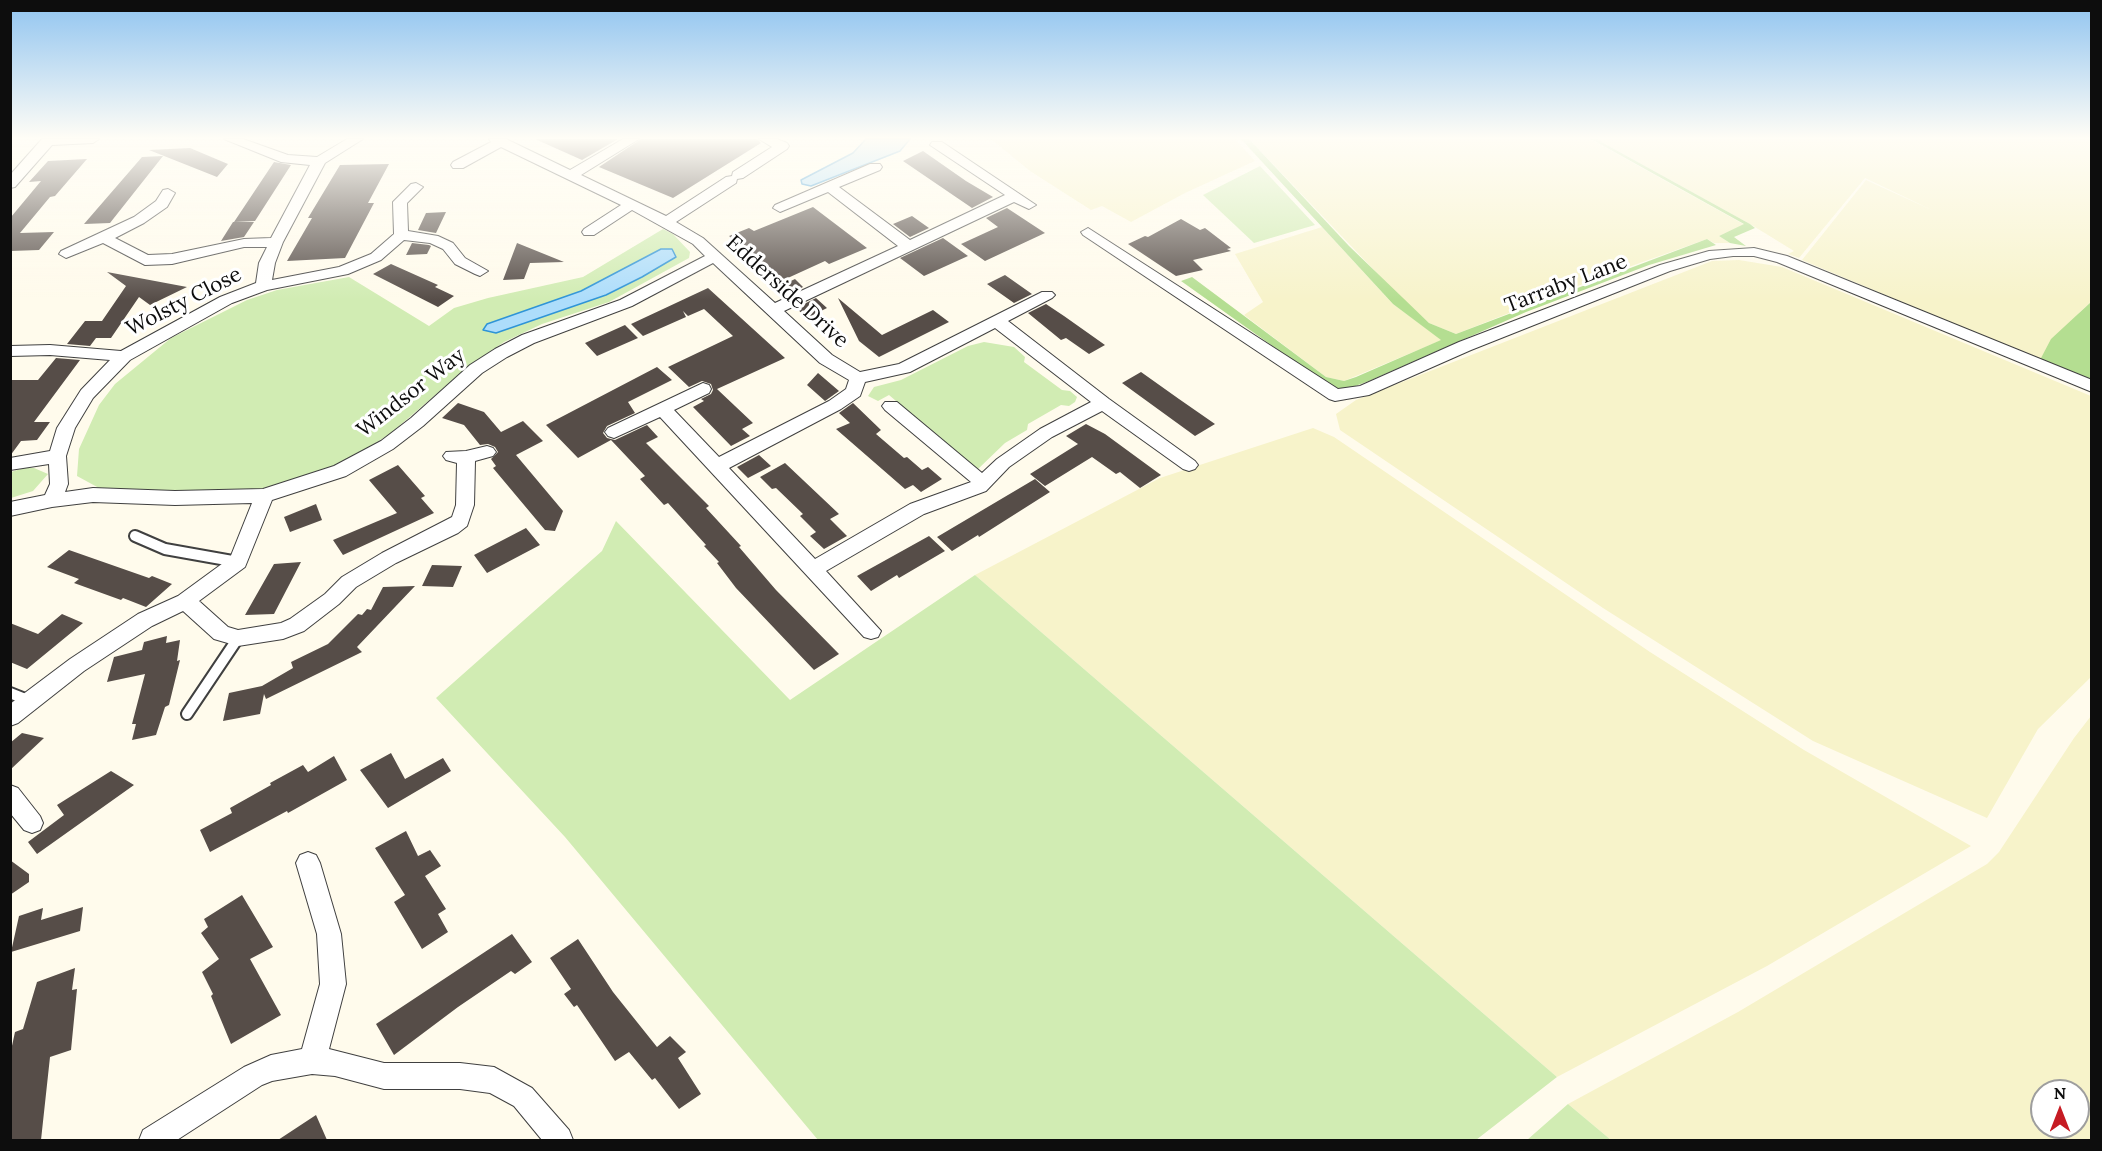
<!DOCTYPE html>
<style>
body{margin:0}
#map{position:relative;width:2102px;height:1151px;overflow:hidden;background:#fffbec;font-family:Lora,serif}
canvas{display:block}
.frame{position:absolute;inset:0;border:12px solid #0d0d0d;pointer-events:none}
.north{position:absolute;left:2030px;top:1079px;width:60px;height:60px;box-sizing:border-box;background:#fff;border:2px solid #9e9e9e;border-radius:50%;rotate:0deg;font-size:16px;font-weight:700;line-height:24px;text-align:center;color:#0d0d0d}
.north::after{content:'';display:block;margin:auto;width:21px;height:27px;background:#c61b23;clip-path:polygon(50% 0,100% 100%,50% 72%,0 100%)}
</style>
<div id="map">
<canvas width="2102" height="1151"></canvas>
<div class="frame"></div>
<div class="north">N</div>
</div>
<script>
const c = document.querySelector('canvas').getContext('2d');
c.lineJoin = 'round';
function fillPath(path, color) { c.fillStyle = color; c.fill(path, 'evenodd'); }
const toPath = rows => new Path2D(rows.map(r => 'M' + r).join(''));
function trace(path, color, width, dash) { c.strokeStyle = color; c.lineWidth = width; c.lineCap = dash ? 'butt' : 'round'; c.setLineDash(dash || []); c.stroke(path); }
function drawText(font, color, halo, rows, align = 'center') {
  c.font = font + ' Lora,serif'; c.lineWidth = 6; c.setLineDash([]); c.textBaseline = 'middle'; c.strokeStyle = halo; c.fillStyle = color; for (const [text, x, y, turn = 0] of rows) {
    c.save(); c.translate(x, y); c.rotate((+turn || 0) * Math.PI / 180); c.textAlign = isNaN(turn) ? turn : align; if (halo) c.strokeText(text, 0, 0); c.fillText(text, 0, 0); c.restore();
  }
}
fillPath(toPath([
 [991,139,1235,139,1255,161,1185,193,1131,222,1102,206,1091,210,1030,171],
 [1249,139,1590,139,1745,225,1719,236,1730,243,1714,243,1707,239,1598,278,1456,334,1429,323,1394,291],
 [1596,139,2091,139,2091,302,2081,311,2040,360,1802,260,1866,180,1934,211,1865,178,1799,258,1788,254,1794,251,1750,224],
 [1322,227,1393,304,1442,340,1344,381,1326,377,1244,315,1263,302,1235,254],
 [1739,260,1782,267,2091,396,2091,677,2038,729,1987,818,1813,741,1603,608,1340,430,1336,414,1356,400,1712,261],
 [1313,428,1334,437,1650,652,1804,750,1971,846,1767,966,1557,1077,975,575,1160,478],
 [2091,716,2091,1140,1611,1140,1568,1104,1738,1012,1987,864,1999,852,2074,738],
 [2042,1091,2078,1091,2078,1127,2042,1127]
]), '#f7f3ca');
fillPath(toPath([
 [1260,166,1315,225,1254,243,1203,195],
 [663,229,673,234,690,252,689,258,609,302,542,324,504,342,470,365,391,433,354,457,310,477,251,491,189,492,99,488,77,476,79,449,99,405,115,384,171,338,247,300,277,290,349,277,429,326,454,308,488,298,583,277],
 [984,342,1014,347,1025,357,1024,362,1062,390,1070,391,1077,397,1075,402,1069,406,1061,405,1028,424,1027,430,1005,443,977,470,889,395,878,401,868,396,874,387,901,380,968,346],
 [24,468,34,468,48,474,33,491,11,498,11,472],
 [616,521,790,700,975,575,1557,1077,1476,1140,818,1140,565,837,436,698,602,551],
 [1568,1104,1611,1140,1527,1140]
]), '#d1ecb3');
fillPath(toPath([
 [1241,139,1249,139,1349,246,1429,323,1456,334,1707,239,1716,245,1649,265,1526,312,1369,381,1347,389,1333,389,1181,281,1192,277,1326,377,1344,381,1356,377,1441,340,1393,304],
 [1591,139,1596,139,1750,224,1755,228,1734,237,1746,246,1730,243,1719,236,1744,224],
 [2091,302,2091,383,2040,360,2051,339]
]), '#b4de91');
const water = toPath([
 [866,139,910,139,900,151,811,186,802,184,801,180,853,153,866,139],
 [661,249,672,249,676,257,642,277,606,295,496,333,483,330,487,324,581,291,661,249]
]);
fillPath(water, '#adddfb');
trace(water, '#2e94d7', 1.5);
fillPath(toPath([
 [535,139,618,139,582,160],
 [641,139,757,139,761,143,673,198,599,167],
 [190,148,228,164,217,177,149,150],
 [923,151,966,181,993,197,972,208,903,161],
 [163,156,110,223,84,224,142,157],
 [87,159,55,196,50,197,20,233,54,232,39,250,10,251,11,217,41,181,29,182,48,161],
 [274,162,291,165,255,221,234,222],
 [389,164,368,203,374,203,345,258,287,261,312,218,308,218,340,165],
 [813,207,867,248,829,264,825,261,779,282,729,236,749,228,754,231],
 [1007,208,1045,233,985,261,961,244,998,227,986,218],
 [446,212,436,233,418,230,426,213],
 [912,216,929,228,910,237,893,224],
 [1181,219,1200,230,1205,228,1231,248,1227,249,1231,251,1193,260,1203,270,1176,276,1128,244,1145,236,1148,237],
 [233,222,254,222,244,237,221,241],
 [943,238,968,256,924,276,900,258],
 [412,243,429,245,431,246,427,254,406,255],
 [517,243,564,262,530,263,524,279,503,280],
 [391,264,438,285,435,287,454,296,438,307,373,274],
 [107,272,187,287,150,305,139,297,111,338,96,338,90,346,67,344,85,321,102,321,126,286],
 [1005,275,1032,294,1014,303,987,284],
 [795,279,803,287,783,297,774,289],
 [708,288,785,358,717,389,753,423,742,429,750,436,731,446,693,407,704,401,701,399,711,394,713,390,711,384,702,381,689,387,668,367,733,336,704,309,688,316,683,311,686,317,643,336,631,324],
 [816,298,827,308,807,318,796,308],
 [838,298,882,335,933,310,949,322,879,357,859,341],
 [1046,304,1064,316,1105,345,1089,354,1066,338,1061,340,1028,313],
 [625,325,638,338,597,356,585,343],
 [56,358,80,360,34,422,50,422,37,440,21,441,10,456,10,380,38,380],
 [657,367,672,380,628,402,635,413,607,426,603,433,607,438,615,440,647,425,658,437,646,443,709,506,706,508,741,546,739,547,776,590,839,654,814,670,736,588,717,563,719,562,704,546,706,545,668,503,664,505,640,479,645,476,611,440,578,458,546,425],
 [1141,372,1179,399,1215,424,1195,436,1122,383],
 [818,373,839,391,825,401,807,385],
 [458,403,484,412,501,432,523,421,543,441,516,455,563,511,555,531,545,530,493,468,496,466,491,459,498,452,495,447,488,444,480,445,464,425,442,418],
 [853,403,881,430,876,434,904,458,907,457,922,470,928,467,942,479,921,492,913,485,905,489,836,429,850,423,839,413],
 [1086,424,1105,434,1161,475,1140,488,1120,472,1116,474,1092,457,1045,486,1030,474,1078,444,1066,436],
 [759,455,771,466,748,478,737,467],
 [785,463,839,514,830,519,847,536,824,549,810,536,816,532,800,516,803,514,776,488,772,489,760,477],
 [398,465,425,496,421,498,434,513,343,555,333,540,397,513,369,480],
 [1035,479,1050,492,979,537,978,535,952,551,937,537],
 [316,504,322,520,290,532,284,517],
 [526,528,540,545,487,573,474,555],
 [929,536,945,551,899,578,897,575,871,591,857,576],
 [69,550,149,578,152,576,172,584,146,607,123,598,121,600,74,583,79,579,47,567],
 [301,562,274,614,245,615,274,564],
 [432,565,462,566,453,587,422,586],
 [415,586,357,647,362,652,266,699,264,694,260,714,223,721,229,693,262,686,293,668,291,662,328,644,358,614,362,615,367,609,371,610,383,587],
 [62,614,83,623,27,669,10,662,10,623,38,634],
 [167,636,166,643,180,640,177,661,180,660,169,705,165,707,156,735,132,740,136,724,132,724,145,674,107,682,114,657,142,650,144,642],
 [22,733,44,738,10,770,10,743],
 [391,753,405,779,443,758,451,771,388,808,360,770],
 [334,756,347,780,288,813,287,811,210,852,200,830,232,813,230,808,271,785,270,783,303,765,308,772],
 [111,771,134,785,37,854,28,842,64,815,57,805],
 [406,831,418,856,430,850,441,866,425,876,446,909,438,914,448,932,422,949,394,902,405,895,375,848],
 [10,860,29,874,29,882,10,895],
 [242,895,273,947,250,959,281,1015,231,1044,211,996,213,994,202,972,219,959,201,933,208,927,204,919],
 [83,907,80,931,11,952,19,916,43,908,41,920],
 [512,934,532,962,515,974,511,971,458,1007,394,1055,376,1024],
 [578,939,613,992,657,1047,670,1036,686,1052,678,1058,701,1094,679,1109,655,1078,652,1080,629,1052,615,1061,577,1005,574,1007,564,994,571,989,550,958],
 [75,968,72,990,77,989,71,1050,50,1057,41,1140,10,1140,10,1055,15,1032,23,1029,37,982],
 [316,1115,327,1140,278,1140]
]), '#564d48');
const service = toPath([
 [135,536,165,549,238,562],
 [10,693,30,701],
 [187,714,238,638]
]);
const minor = toPath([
 [42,139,99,139,93,143,52,145,15,187,10,188,10,175,42,139],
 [224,139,243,139,288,155,317,157,347,139,363,139,325,163,283,242,275,263,272,280,339,267,371,254,394,234,393,202,411,184,416,183,423,187,407,203,408,231,438,236,453,243,465,258,488,271,480,276,475,274,455,264,443,249,430,243,404,240,381,260,348,274,267,290,232,303,130,360,93,398,75,428,66,456,68,484,65,492,93,488,175,491,263,489,334,466,381,441,411,418,470,365,495,349,522,335,620,300,705,256,693,244,632,210,594,235,584,235,582,232,584,229,621,205,501,147,463,168,453,168,451,165,453,162,491,142,489,139,506,139,570,170,623,139,639,139,581,175,666,216,726,177,732,176,733,172,772,147,759,139,777,139,787,143,789,146,787,149,743,178,737,179,736,183,676,222,703,238,775,303,898,246,828,192,780,212,773,208,775,205,870,164,880,164,882,167,880,170,839,187,910,240,1005,195,930,145,932,142,942,142,1036,205,1029,209,1014,202,784,311,832,355,860,372,899,364,1042,292,1052,292,1055,295,1052,298,1008,321,1109,399,1195,461,1198,465,1195,469,1189,471,1183,469,1102,411,1052,437,1009,467,986,491,924,514,826,571,881,631,878,637,871,639,864,637,660,417,614,438,608,436,605,432,608,428,703,383,709,385,711,389,709,393,674,410,719,457,829,401,846,389,849,380,820,363,713,263,632,306,534,343,507,357,482,373,423,426,393,449,346,476,272,500,245,567,199,601,228,627,238,630,281,623,290,619,325,594,342,577,382,553,452,517,456,505,457,463,446,460,443,456,446,452,466,451,487,446,493,448,496,452,493,456,475,461,474,505,467,526,458,533,396,563,356,587,339,604,304,631,283,639,238,646,214,639,183,611,152,626,84,671,18,723,10,726,10,704,70,659,138,614,178,596,230,558,252,503,175,505,93,502,52,507,10,516,10,502,45,495,50,484,49,464,10,470,10,458,50,451,57,428,81,390,110,360,50,355,10,356,10,346,50,345,121,351,220,297,256,283,259,263,267,247,244,247,172,264,145,265,103,243,66,258,59,254,61,251,134,217,156,201,163,190,168,189,175,193,167,207,144,223,115,238,148,255,172,254,244,239,271,238,310,165,281,162,224,139],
 [995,328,1091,402,1040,429,997,459,982,473,897,402,885,402,882,406,885,410,971,482,910,504,815,559,729,468,841,409,860,396,865,382,910,372,995,328],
 [1088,228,1338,389,1360,386,1459,342,1660,265,1709,251,1754,248,1787,256,2092,380,2092,392,1777,262,1754,256,1733,256,1710,259,1670,271,1471,350,1369,395,1335,401,1329,399,1083,235,1081,232,1088,228],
 [10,785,18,788,40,816,43,823,40,830,32,833,24,830,10,813,10,785],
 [308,852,316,855,320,863,341,934,346,984,329,1049,384,1063,460,1063,494,1067,532,1088,569,1130,573,1140,542,1140,514,1106,490,1093,460,1089,384,1089,335,1076,312,1074,272,1081,262,1085,177,1140,139,1140,143,1130,244,1067,271,1055,302,1049,320,984,317,934,296,863,300,855,308,852]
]);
trace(service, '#404040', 14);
trace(minor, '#404040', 2);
trace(service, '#fff', 10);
fillPath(minor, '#fff');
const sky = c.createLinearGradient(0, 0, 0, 300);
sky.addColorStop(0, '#90c4f0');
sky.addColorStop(0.46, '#fffdf6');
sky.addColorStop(1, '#fffdf600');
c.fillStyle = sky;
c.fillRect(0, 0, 2102, 300);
drawText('21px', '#0d0d0d', '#fff', [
 ["Tarraby Lane",1566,284,-21],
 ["Edderside Drive",787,292,42],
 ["Wolsty Close",184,302,-27],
 ["Windsor Way",411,393,-38]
]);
</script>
